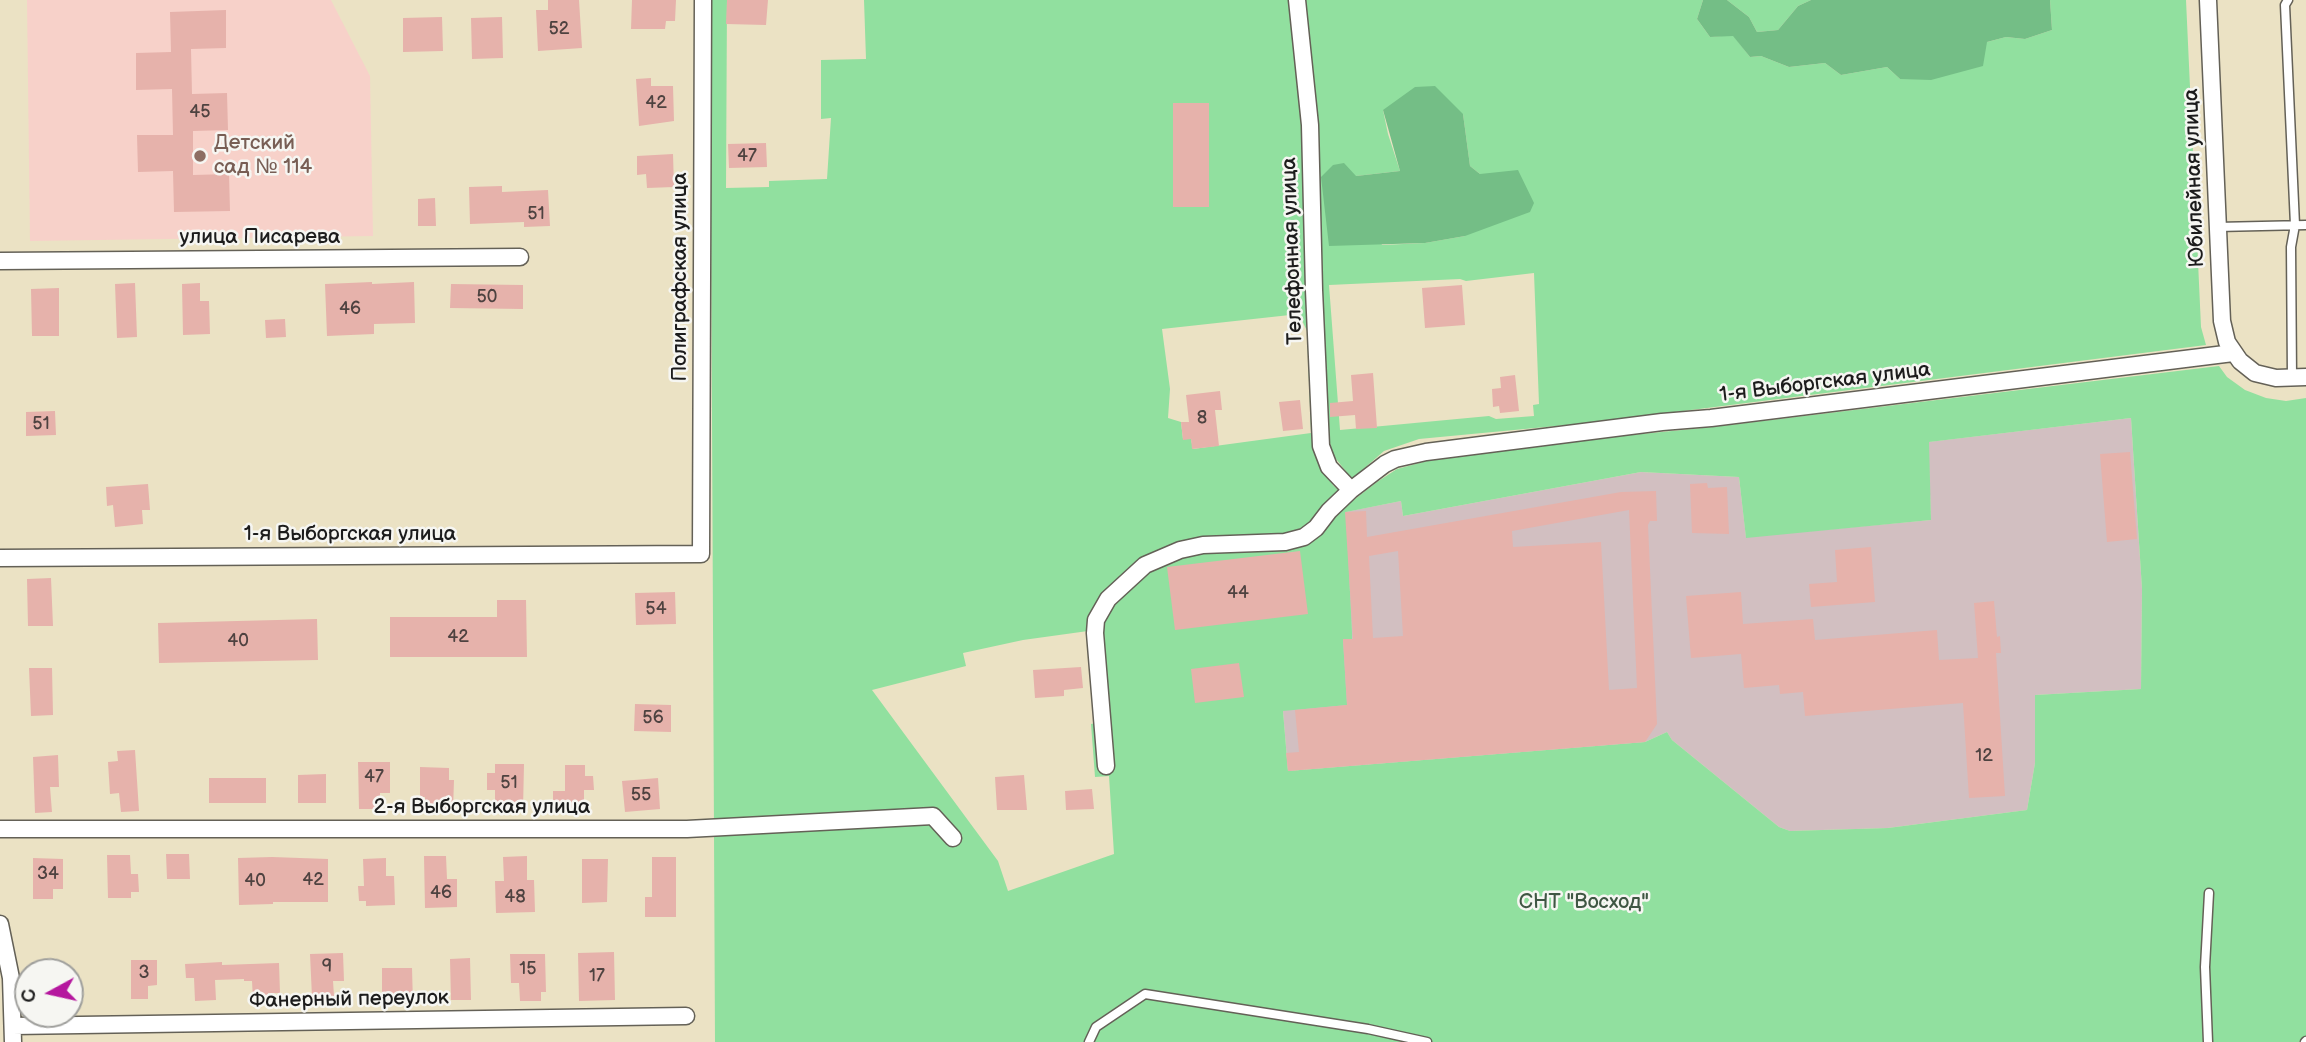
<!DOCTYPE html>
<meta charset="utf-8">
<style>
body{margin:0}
#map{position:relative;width:2306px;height:1042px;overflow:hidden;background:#ebe2c4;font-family:"Balsamiq Sans",sans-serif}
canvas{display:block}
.north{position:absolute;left:14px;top:958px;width:70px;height:70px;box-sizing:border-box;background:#f6f6f2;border:2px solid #9f9f9c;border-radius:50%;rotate:262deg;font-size:19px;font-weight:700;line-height:28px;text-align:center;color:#1c1c1c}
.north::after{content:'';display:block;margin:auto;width:24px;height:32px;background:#b5179e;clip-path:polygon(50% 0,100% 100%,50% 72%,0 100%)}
</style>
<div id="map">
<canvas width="2306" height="1042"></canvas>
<div class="north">С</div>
</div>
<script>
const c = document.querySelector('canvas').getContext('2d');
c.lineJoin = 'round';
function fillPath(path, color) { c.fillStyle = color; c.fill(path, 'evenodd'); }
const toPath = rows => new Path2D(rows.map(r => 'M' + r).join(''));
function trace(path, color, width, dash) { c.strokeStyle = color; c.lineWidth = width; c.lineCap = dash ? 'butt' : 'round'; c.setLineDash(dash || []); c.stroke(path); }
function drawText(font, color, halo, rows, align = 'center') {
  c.font = font + ' "Balsamiq Sans",sans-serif'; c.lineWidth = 5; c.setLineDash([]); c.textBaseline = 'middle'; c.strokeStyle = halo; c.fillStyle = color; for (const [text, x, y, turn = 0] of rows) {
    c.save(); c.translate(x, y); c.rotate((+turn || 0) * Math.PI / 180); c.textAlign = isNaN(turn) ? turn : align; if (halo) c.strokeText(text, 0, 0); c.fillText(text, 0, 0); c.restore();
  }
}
fillPath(toPath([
 [27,0,331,0,370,76,373,236,30,241]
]), '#f7d1c9');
fillPath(toPath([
 [2131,418,2142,589,2141,689,2035,695,2035,763,2027,810,1888,828,1790,831,1779,827,1672,740,1667,732,1645,742,1288,771,1283,711,1343,639,1352,639,1345,512,1401,501,1403,516,1641,472,1739,477,1746,537,1931,520,1928,442]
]), '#d2bfc1');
fillPath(toPath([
 [710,0,727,0,726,188,769,187,769,181,827,179,831,118,821,119,821,60,866,59,864,0,1292,0,1299,46,1323,469,1333,485,1351,502,1377,482,1397,469,1427,461,1631,435,1713,427,2219,366,2227,377,2245,390,2266,398,2286,401,2306,398,2306,1042,715,1042],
 [1299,314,1307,331,1311,433,1193,449,1191,439,1183,439,1181,422,1168,418,1170,389,1162,329],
 [2131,418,2142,589,2141,689,2035,695,2035,763,2027,810,1888,828,1790,831,1779,827,1672,740,1667,732,1645,742,1288,771,1283,711,1347,705,1343,640,1352,639,1352,632,1346,512,1401,501,1403,516,1641,472,1739,477,1746,538,1931,520,1929,442],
 [1088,631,1096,723,1091,724,1095,777,1109,776,1114,854,1008,891,998,861,872,690,966,666,963,653,1023,640],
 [1304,0,1703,0,1697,19,1710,37,1733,35,1750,57,1761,56,1789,67,1825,63,1841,75,1887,67,1900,79,1987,42,2006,37,2025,39,2052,30,2050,0,2186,0,2201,327,2206,345,1588,423,1419,439,1384,451,1352,479,1332,454,1328,432],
 [1383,110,1463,114,1470,166,1480,174,1465,236,1425,243,1382,245,1356,176,1400,171,1388,134],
 [1534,273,1539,404,1533,405,1534,416,1496,419,1489,416,1340,430,1329,285,1460,279,1466,281],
 [1727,0,1811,0,1798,6,1778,30,1757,32,1749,17]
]), '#91e09f');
fillPath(toPath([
 [1703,0,1727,0,1749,17,1757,32,1778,30,1798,6,1811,0,2050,0,2052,30,2025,39,2006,37,1987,42,1983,66,1931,80,1900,79,1887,67,1841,75,1825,63,1789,67,1761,56,1750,57,1733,36,1710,37,1697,19],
 [1435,86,1463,114,1470,166,1480,174,1518,170,1534,203,1530,212,1465,236,1425,243,1329,246,1321,177,1333,165,1344,163,1356,176,1400,171,1383,110,1415,87]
]), '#74be86');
fillPath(toPath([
 [548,0,579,0,582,48,538,51,536,10,548,10],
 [632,0,676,0,675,21,666,21,665,29,631,29],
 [727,0,768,0,766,25,726,24],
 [226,10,226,48,191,49,192,94,227,93,228,130,193,131,193,175,229,174,230,211,174,212,173,171,138,172,137,135,173,135,172,89,136,90,136,53,171,52,170,12],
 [442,17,443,51,403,52,403,18],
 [502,17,503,58,472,59,471,18],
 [651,78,651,86,673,86,674,121,639,126,636,79],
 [1173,103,1209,103,1209,207,1173,207],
 [766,143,767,167,729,168,728,144],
 [673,154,674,187,647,188,646,174,637,175,637,156],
 [502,186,502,192,548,190,550,226,524,227,524,222,470,224,469,187],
 [435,198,436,226,418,226,418,199],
 [372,282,372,284,414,282,415,323,374,324,374,334,327,336,325,284],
 [135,283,137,337,117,338,115,284],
 [200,283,200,301,209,301,210,334,183,335,182,284],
 [451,284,523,285,523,309,450,308],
 [1462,285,1465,325,1425,328,1422,288],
 [59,288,59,336,32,336,31,289],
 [285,319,286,337,266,338,265,320],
 [1373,373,1377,428,1356,429,1355,415,1330,417,1330,403,1353,401,1351,375],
 [1515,375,1519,411,1500,413,1499,406,1493,407,1492,389,1501,388,1500,377],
 [1220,391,1222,410,1215,410,1219,446,1192,449,1191,439,1183,440,1181,422,1189,422,1186,395],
 [1300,400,1303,429,1283,431,1279,402],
 [55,411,56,435,26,436,26,412],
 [2130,452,2137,539,2107,542,2100,454],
 [1707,483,1708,488,1727,487,1729,534,1692,533,1690,484],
 [148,484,150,510,142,510,143,524,115,527,113,505,107,506,106,487],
 [1656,491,1657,521,1650,521,1648,525,1657,724,1645,742,1288,771,1286,753,1299,752,1295,710,1347,705,1343,639,1353,639,1345,512,1366,511,1367,537,1621,492],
 [1629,510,1637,688,1609,690,1601,542,1513,547,1512,531],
 [1398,551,1403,636,1373,638,1369,556],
 [1871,547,1875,602,1811,607,1809,584,1837,582,1835,550],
 [1300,551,1308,614,1175,630,1167,567],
 [51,578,53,626,28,626,27,579],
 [675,592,676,624,636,625,635,593],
 [1741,592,1743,624,1813,619,1815,640,1937,630,1939,660,1978,658,1974,603,1994,601,1997,637,2000,636,2001,653,1996,653,2005,796,1969,798,1963,703,1805,716,1803,692,1780,694,1779,685,1744,688,1741,654,1691,658,1686,596],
 [497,600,526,600,527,657,390,657,390,617,497,617],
 [317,619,318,660,159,663,158,623],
 [1239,663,1244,697,1195,703,1191,669],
 [1081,667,1083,688,1064,690,1064,696,1035,698,1033,670],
 [29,668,52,668,53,715,31,716],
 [635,704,671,705,671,732,634,731],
 [135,750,139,811,121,812,119,793,110,794,108,762,118,761,117,751],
 [58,755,59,787,50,787,52,812,35,813,33,757],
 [358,762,390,762,390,793,380,793,380,809,359,809],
 [495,764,524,764,523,809,495,809,495,790,487,790,487,773,495,773],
 [565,765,585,765,585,776,593,776,594,790,584,790,584,811,553,811,553,791,565,791],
 [420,767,449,768,449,780,454,780,453,810,425,810,425,797,420,797],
 [326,774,326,803,298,803,298,775],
 [1024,775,1027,810,997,810,995,777],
 [209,778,266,778,266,803,209,803],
 [658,778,660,809,625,812,622,781],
 [1092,789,1094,809,1066,810,1065,791],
 [166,854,189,854,190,879,167,879],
 [107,855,130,855,131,874,138,874,139,892,131,892,131,898,108,898],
 [424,856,446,856,447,879,457,879,457,907,425,908],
 [527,856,527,880,534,880,535,912,496,913,495,881,504,881,503,857],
 [272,857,328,859,328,902,273,902,273,904,239,905,238,858],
 [652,857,676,857,676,917,645,917,645,897,652,897],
 [33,858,63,859,63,889,53,889,53,899,33,899],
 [386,858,386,876,394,876,395,905,366,906,366,901,359,901,358,886,364,886,363,859],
 [582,859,608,859,607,902,582,903],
 [614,952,615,1000,579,1001,578,953],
 [343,953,344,981,333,981,334,996,312,997,310,954],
 [510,954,545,954,546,992,541,992,541,1001,520,1001,519,983,511,983],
 [470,958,471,1000,451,1000,450,959],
 [131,960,157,960,157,985,148,986,148,999,131,999],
 [222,962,222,965,279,963,280,993,268,993,268,1000,253,1000,252,981,244,981,244,979,215,980,216,1000,195,1001,194,978,186,978,185,964],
 [382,968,412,968,413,1004,382,1004]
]), '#e6b2ab');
const service = toPath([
 [2288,0,2285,5,2295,225,2291,247,2292,378],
 [2217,227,2306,225],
 [1089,1042,1096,1027,1145,994,1368,1029,1427,1042],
 [2208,1042,2205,967,2209,893],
 [2305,1042,2306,1041]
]);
const minor = toPath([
 [1297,0,1310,125,1314,290,1321,446,1329,467,1351,490],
 [2208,0,2222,321,2227,342,2240,361,2255,373,2276,378,2306,377],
 [0,261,520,257],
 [0,558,701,554,703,0],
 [1106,766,1095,633,1096,620,1108,599,1145,565,1180,550,1203,545,1285,542,1304,537,1316,528,1329,511,1351,490,1385,464,1395,459,1426,452,1662,422,1711,418,2233,353],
 [0,829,687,829,933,816,953,838],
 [0,924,11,978,13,1042],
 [13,1026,686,1016]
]);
trace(service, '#646157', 11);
trace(minor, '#646157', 19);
trace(service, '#fff', 8);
trace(minor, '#fff', 16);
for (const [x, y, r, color] of [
 [200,156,7,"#8d6e63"]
]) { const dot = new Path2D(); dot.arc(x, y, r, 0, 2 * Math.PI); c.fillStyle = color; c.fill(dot); trace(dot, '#f6f6f2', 2.5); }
drawText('18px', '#4e4240', null, [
 ["52",559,29],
 ["42",656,103],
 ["45",200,112],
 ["47",747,156],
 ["51",536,214],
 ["50",487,297],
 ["46",350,309],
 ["8",1202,418],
 ["51",41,424],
 ["44",1238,593],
 ["54",656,609],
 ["42",458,637],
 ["40",238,641],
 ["56",653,718],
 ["12",1984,756],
 ["47",374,777],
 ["51",509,783],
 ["55",641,795],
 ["34",48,874],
 ["42",313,880],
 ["40",255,881],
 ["46",441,893],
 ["48",515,897],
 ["9",327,967],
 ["15",528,969],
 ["3",144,973],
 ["17",597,976]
]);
drawText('21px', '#785e54', '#f6f6f2', [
 ["Детский",214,144],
 ["сад № 114",214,168]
], 'left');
drawText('21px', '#1c1c1c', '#f6f6f2', [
 ["Юбилейная улица",2195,178,-92],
 ["улица Писарева",260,238],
 ["Телефонная улица",1293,251,-92],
 ["Полиграфская улица",681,277,-90],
 ["1-я Выборгская улица",1825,383,-7],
 ["1-я Выборгская улица",350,535],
 ["2-я Выборгская улица",482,808],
 ["Фанерный переулок",349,1000,-1]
]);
drawText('21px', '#3f5743', '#f6f6f2', [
 ["СНТ \"Восход\"",1584,903]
]);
</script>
